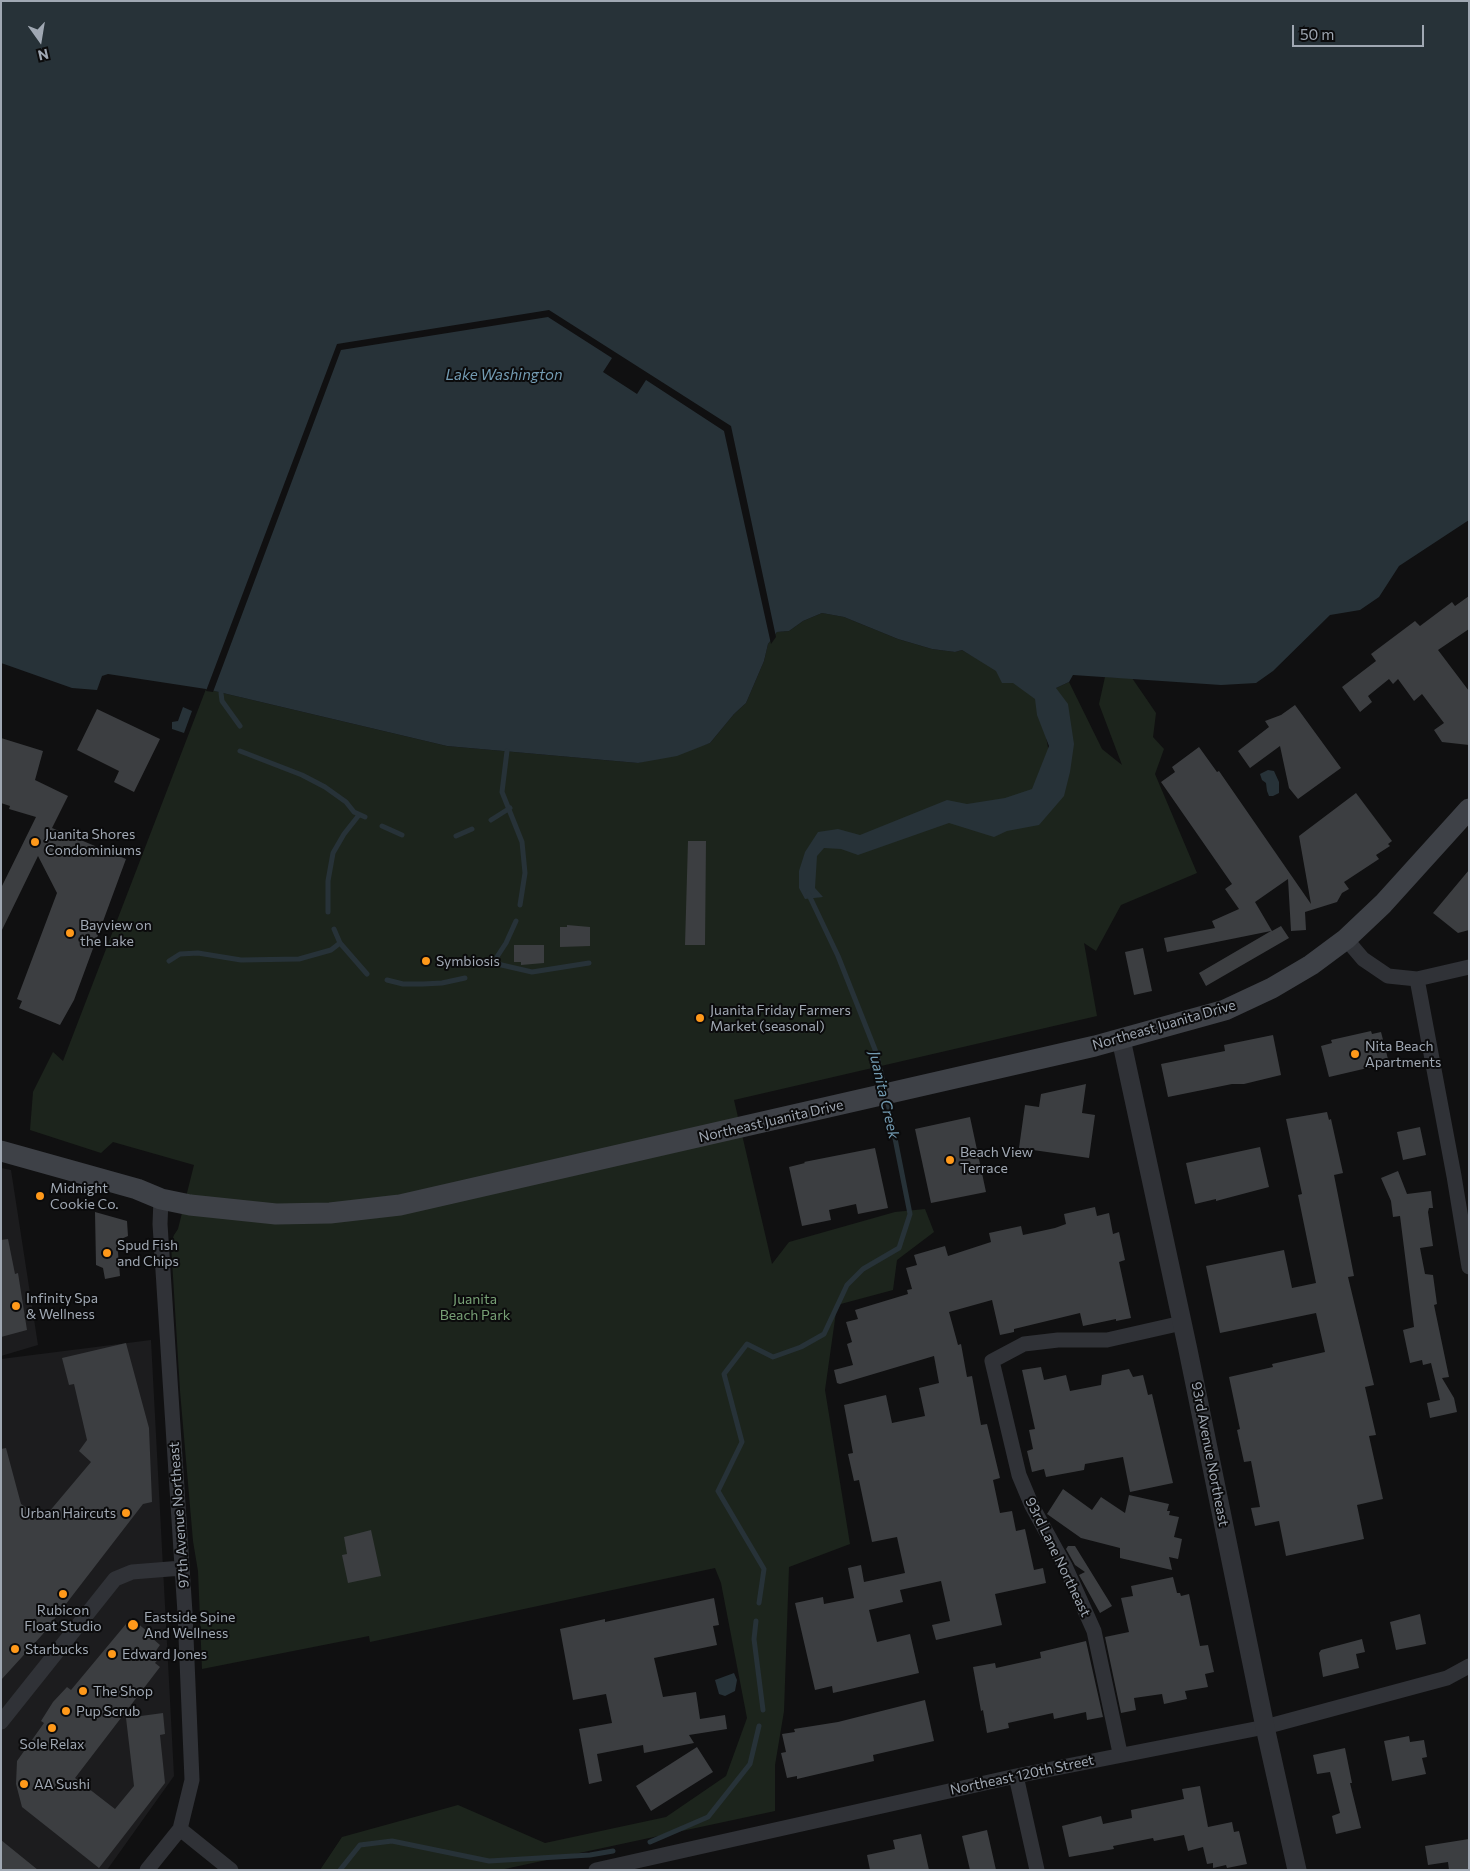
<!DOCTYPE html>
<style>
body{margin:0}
#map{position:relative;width:1470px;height:1871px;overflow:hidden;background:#101011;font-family:Commissioner,sans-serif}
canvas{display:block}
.frame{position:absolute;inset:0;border:2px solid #a0a8b3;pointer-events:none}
.north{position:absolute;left:15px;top:15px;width:50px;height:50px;-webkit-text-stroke:4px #0b0b0c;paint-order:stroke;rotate:167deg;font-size:14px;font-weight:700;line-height:20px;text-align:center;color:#a0a8b3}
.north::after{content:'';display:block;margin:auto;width:18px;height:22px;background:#a0a8b3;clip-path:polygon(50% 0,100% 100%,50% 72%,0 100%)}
.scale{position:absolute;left:1292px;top:25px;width:132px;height:22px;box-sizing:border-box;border:2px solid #a0a8b3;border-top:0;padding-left:6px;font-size:15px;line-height:18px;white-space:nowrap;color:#a0a8b3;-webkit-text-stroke:4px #0b0b0c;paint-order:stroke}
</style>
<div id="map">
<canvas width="1470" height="1871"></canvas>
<div class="frame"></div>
<div class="north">N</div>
<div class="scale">50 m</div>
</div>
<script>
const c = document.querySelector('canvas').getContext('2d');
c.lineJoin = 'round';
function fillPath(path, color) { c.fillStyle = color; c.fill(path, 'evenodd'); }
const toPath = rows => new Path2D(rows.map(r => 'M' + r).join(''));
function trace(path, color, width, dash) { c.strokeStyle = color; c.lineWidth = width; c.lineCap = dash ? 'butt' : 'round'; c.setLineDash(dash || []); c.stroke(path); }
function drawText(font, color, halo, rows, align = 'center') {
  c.font = font + ' Commissioner,sans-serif'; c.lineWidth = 4; c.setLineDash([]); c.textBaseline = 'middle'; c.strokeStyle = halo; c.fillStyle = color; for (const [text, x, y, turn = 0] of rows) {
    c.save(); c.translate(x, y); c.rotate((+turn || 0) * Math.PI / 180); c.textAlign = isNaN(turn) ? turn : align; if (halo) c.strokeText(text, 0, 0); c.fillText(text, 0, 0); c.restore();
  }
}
fillPath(toPath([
 [1,1168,11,1170,38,1345,1,1356],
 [151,1340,174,1776,107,1870,1,1870,1,1359]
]), '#1c1c1e');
fillPath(toPath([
 [822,613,844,617,898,639,932,649,955,652,962,650,1038,694,1058,801,1056,688,1069,682,1102,749,1122,765,1099,704,1105,677,1132,678,1156,713,1153,737,1164,749,1155,774,1197,873,1121,905,1096,951,1084,943,1097,1016,734,1100,772,1264,789,1242,895,1212,925,1209,934,1232,897,1260,893,1290,837,1305,825,1390,850,1544,789,1567,784,1711,775,1765,775,1811,500,1870,320,1870,342,1837,458,1805,545,1843,666,1817,726,1776,747,1718,721,1583,715,1568,370,1642,369,1636,202,1669,198,1571,193,1541,180,1391,171,1244,174,1235,178,1229,194,1165,113,1142,101,1153,30,1130,33,1092,53,1052,63,1061,206,689,447,746,638,763,710,743,734,714,746,703,764,661,768,644,777,632,789,631,803,621]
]), '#1c241c');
fillPath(toPath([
 [1,1,1469,1,1469,520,1399,566,1379,597,1360,610,1330,615,1273,671,1256,683,1221,685,1073,675,1069,682,1056,688,1068,704,1074,744,1070,772,1064,796,1039,825,1007,831,994,837,949,823,858,855,841,849,824,848,817,856,815,888,823,897,805,899,799,888,799,871,805,852,818,832,838,829,860,835,947,800,967,804,1005,798,1032,789,1049,746,1037,715,1035,699,1013,683,1002,683,996,671,962,650,955,652,932,649,898,639,844,617,822,613,803,621,789,631,777,632,768,644,764,661,746,703,734,714,710,743,677,756,638,763,447,746,206,689,108,674,102,676,97,690,72,688,4,664,1,663],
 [183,707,192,711,184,733,172,729,172,722,178,721],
 [1268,770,1274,771,1279,782,1279,793,1273,796,1269,796,1267,791,1266,783,1262,780,1260,774],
 [734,1673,737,1680,735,1691,725,1696,719,1694,715,1680]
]), '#273238');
fillPath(toPath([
 [549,310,731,426,776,637,771,644,724,431,646,380,637,394,603,372,612,358,548,317,341,350,213,692,206,691,337,344]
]), '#101011');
trace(toPath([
 [221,693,222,701,240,726],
 [240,751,302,775,325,787,346,802,354,812,365,817],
 [507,751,502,792,522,842,525,873,520,905],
 [491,820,510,808],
 [382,826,402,835],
 [456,836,472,829],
 [808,893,838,956,876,1052,885,1089],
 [328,912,328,881,333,853,344,834,359,815],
 [516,921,506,943,493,963,532,972,589,963],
 [334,929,340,943,367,974],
 [169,961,180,954,198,953,241,960,299,959,331,950,340,943],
 [387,980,403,984,423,984,442,983,465,978],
 [759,1603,764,1569,718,1491,742,1442,724,1374,747,1344,773,1357,801,1347,824,1334,847,1285,863,1269,899,1248,910,1214,887,1098],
 [756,1621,754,1639,763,1710],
 [650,1842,708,1817,750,1764,759,1726],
 [340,1870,360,1845,392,1841,489,1861,590,1855,613,1851]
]), '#273238', 5);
fillPath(toPath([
 [1469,596,1469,629,1438,650,1469,691,1469,745,1442,742,1434,730,1444,723,1422,694,1414,701,1398,679,1393,684,1389,679,1368,696,1372,702,1360,712,1342,687,1376,661,1371,654,1415,621,1420,626,1452,602,1455,606],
 [1295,705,1341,768,1298,799,1289,788,1280,746,1250,768,1238,751,1269,727,1265,721,1281,715],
 [97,709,160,739,134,792,114,782,119,771,77,750],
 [1,738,43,751,35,780,68,796,52,828,126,859,74,1000,60,1025,19,1008,22,1001,17,999,57,893,38,856,1,932,1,888,36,817,9,809,10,806,1,803],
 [1199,747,1217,772,1219,771,1311,904,1299,836,1356,793,1392,841,1388,844,1390,846,1376,855,1379,859,1344,882,1349,889,1342,893,1337,902,1305,912,1306,930,1291,931,1288,879,1255,902,1272,931,1281,926,1289,938,1206,986,1199,973,1271,931,1167,952,1164,938,1215,928,1212,921,1239,909,1225,889,1232,884,1161,782,1175,772,1172,767],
 [688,841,706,841,705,945,685,945],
 [1469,870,1469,930,1458,933,1433,913],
 [567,925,590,927,590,946,560,947,560,927,567,927],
 [514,945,544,945,544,963,521,965,521,962,514,962],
 [1143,948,1152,991,1134,995,1125,952],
 [1371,1031,1372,1034,1381,1032,1389,1063,1329,1077,1321,1046,1332,1043,1331,1040],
 [1273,1035,1281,1075,1244,1084,1232,1084,1168,1097,1161,1064,1225,1051,1224,1045],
 [1086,1084,1082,1113,1095,1115,1089,1158,1019,1148,1025,1105,1039,1107,1041,1094],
 [1327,1112,1329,1120,1331,1119,1343,1173,1334,1175,1354,1276,1348,1277,1374,1385,1365,1387,1376,1435,1369,1436,1383,1499,1357,1505,1364,1539,1286,1556,1279,1521,1255,1526,1251,1508,1260,1507,1251,1461,1244,1462,1237,1430,1240,1429,1229,1377,1273,1367,1272,1364,1325,1352,1316,1313,1220,1333,1206,1266,1284,1250,1292,1288,1316,1283,1298,1195,1302,1194,1286,1119],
 [970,1117,986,1192,931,1203,915,1129],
 [1420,1127,1426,1155,1403,1160,1397,1132],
 [1260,1147,1269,1187,1216,1201,1216,1199,1195,1204,1186,1163],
 [875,1148,888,1208,858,1214,856,1204,829,1210,831,1220,802,1226,789,1167,805,1163,804,1162],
 [1398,1171,1407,1194,1431,1191,1433,1208,1429,1208,1428,1212,1433,1246,1420,1248,1425,1274,1433,1275,1437,1304,1434,1305,1449,1377,1442,1378,1454,1398,1457,1412,1430,1418,1427,1403,1440,1400,1431,1363,1423,1365,1422,1360,1410,1363,1403,1330,1414,1327,1400,1216,1393,1217,1391,1201,1381,1178],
 [1095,1207,1097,1216,1109,1213,1113,1234,1119,1232,1125,1260,1119,1262,1131,1318,1116,1321,1116,1319,1083,1326,1080,1313,1014,1329,1014,1332,1000,1335,992,1300,949,1312,958,1345,961,1344,967,1377,972,1376,981,1425,987,1424,1000,1478,993,1480,1000,1513,1012,1511,1016,1531,1025,1529,1034,1570,1043,1568,1046,1583,995,1594,1002,1625,936,1640,932,1625,950,1621,941,1581,900,1590,903,1602,869,1610,877,1642,910,1634,919,1673,833,1693,832,1686,815,1690,795,1603,823,1597,824,1604,854,1598,848,1568,861,1565,864,1582,905,1573,897,1537,872,1542,859,1480,854,1481,848,1454,853,1453,844,1405,886,1395,892,1423,925,1416,919,1388,939,1383,934,1356,840,1384,837,1383,834,1370,853,1365,847,1344,852,1342,846,1322,858,1319,855,1310,908,1294,907,1290,912,1289,906,1268,917,1265,914,1255,945,1246,948,1256,991,1242,989,1233,1021,1226,1023,1235,1055,1228,1066,1224,1064,1214],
 [95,1212,127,1221,128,1236,117,1241,120,1276,105,1279,103,1268,96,1265],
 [8,1239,15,1274,18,1273,27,1330,1,1337,1,1240],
 [126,1343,149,1428,152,1502,143,1504,42,1635,1,1680,1,1449,6,1448,21,1504,43,1519,91,1462,79,1451,87,1440,74,1384,69,1385,62,1358],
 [1041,1367,1044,1380,1066,1375,1070,1391,1101,1385,1102,1375,1129,1369,1133,1377,1143,1375,1148,1395,1152,1394,1173,1483,1130,1492,1123,1457,1085,1464,1084,1470,1046,1477,1044,1469,1032,1472,1027,1451,1033,1449,1029,1430,1035,1429,1022,1370],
 [1063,1489,1092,1510,1101,1497,1125,1513,1129,1495,1169,1504,1167,1511,1170,1511,1169,1515,1179,1517,1174,1537,1182,1539,1178,1559,1169,1557,1172,1570,1120,1558,1120,1548,1081,1538,1047,1514],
 [371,1530,381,1576,348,1583,342,1555,347,1554,344,1537],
 [1068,1546,1075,1546,1112,1606,1100,1613,1079,1575,1085,1572,1075,1565,1066,1549],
 [1173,1577,1177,1593,1180,1593,1181,1596,1189,1594,1200,1646,1208,1645,1214,1672,1205,1674,1208,1687,1185,1691,1187,1699,1164,1704,1162,1694,1134,1698,1136,1710,1121,1713,1105,1637,1129,1632,1121,1598,1133,1596,1131,1586],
 [714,1598,719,1625,713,1626,717,1645,654,1658,663,1697,696,1692,700,1719,725,1715,727,1729,689,1735,694,1743,644,1753,643,1745,597,1754,602,1781,589,1784,579,1729,612,1723,606,1694,573,1700,560,1629,605,1619,605,1622],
 [1420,1614,1426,1644,1396,1650,1390,1622],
 [131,1618,153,1636,152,1638,160,1645,155,1652,161,1656,155,1663,160,1667,75,1778,115,1809,134,1786,126,1718,163,1713,165,1734,160,1735,165,1783,99,1868,22,1807,16,1784,17,1761,44,1723,41,1721,53,1702,67,1687,71,1690],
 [1362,1639,1365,1652,1356,1654,1359,1668,1323,1677,1319,1653,1321,1650],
 [1086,1641,1103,1717,1087,1720,1086,1712,1054,1719,1053,1713,1008,1723,1009,1728,987,1733,983,1710,981,1711,973,1667,995,1663,996,1668,1041,1658,1040,1652],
 [925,1700,934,1741,873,1755,874,1761,797,1779,797,1776,787,1778,781,1753,786,1752,782,1734,795,1732,794,1729,838,1722],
 [1409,1736,1410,1742,1424,1740,1427,1757,1422,1758,1426,1774,1392,1781,1384,1741],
 [697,1747,713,1772,651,1811,636,1786],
 [1345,1748,1352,1783,1350,1783,1361,1828,1336,1834,1332,1816,1340,1813,1330,1772,1317,1774,1313,1755],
 [1200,1786,1208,1827,1232,1822,1234,1832,1239,1831,1247,1864,1227,1868,1226,1865,1213,1868,1213,1863,1207,1864,1203,1847,1188,1851,1184,1835,1154,1841,1153,1838,1113,1846,1114,1849,1069,1857,1062,1826,1101,1816,1103,1824,1132,1818,1131,1810,1184,1799,1182,1789],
 [987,1830,996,1870,970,1870,962,1836],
 [921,1834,929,1870,870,1870,867,1855,895,1849,893,1840],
 [1469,1839,1469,1870,1449,1870,1448,1862,1428,1865,1425,1846],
 [1,1840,38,1870,1,1870]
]), '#3c3e41');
trace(toPath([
 [1346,939,1363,959,1388,976,1417,979,1469,967],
 [1417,979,1454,1176,1469,1267],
 [1,1722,115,1579,132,1572,182,1568],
 [1120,1753,1094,1631,1065,1566,1032,1506,1019,1475,992,1361,1024,1344,1058,1340,1107,1340,1182,1323],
 [1016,1776,1037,1870],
 [180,1829,231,1870],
 [147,1870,180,1829,192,1780,185,1613,160,1224,161,1199],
 [596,1870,1016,1776,1265,1727,1447,1678,1469,1666]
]), '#303237', 15);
trace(toPath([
 [1121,1039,1188,1350,1265,1727,1297,1870]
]), '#303237', 19);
trace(toPath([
 [1,1151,137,1189,161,1199,190,1205,276,1214,330,1213,400,1205,1095,1046,1225,1010,1272,988,1311,965,1346,939,1383,904,1469,809]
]), '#3e4147', 21);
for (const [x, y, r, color] of [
 [35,842,5,"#ff991a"],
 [70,933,5,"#ff991a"],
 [426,961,5,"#ff991a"],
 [700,1018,5,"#ff991a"],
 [1355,1054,5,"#ff991a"],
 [950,1160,5,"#ff991a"],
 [40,1196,5,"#ff991a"],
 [107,1253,5,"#ff991a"],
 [16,1306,5,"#ff991a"],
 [126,1513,5,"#ff991a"],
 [63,1594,5,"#ff991a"],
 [133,1625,6,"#ff991a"],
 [15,1649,5,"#ff991a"],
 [112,1654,5,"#ff991a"],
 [83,1691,5,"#ff991a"],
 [66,1711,5,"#ff991a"],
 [52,1728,5,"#ff991a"],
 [24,1784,5,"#ff991a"]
]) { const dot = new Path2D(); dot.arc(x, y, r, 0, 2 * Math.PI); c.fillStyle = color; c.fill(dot); trace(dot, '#0b0b0c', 2); }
drawText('14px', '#a0a8b3', '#0b0b0c', [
 ["Juanita Shores",45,834],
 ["Condominiums",45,850],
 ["Bayview on",80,925],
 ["the Lake",80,941],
 ["Symbiosis",436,961],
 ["Juanita Friday Farmers",710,1010],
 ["Market (seasonal)",710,1026],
 ["Nita Beach",1365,1046],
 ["Apartments",1365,1062],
 ["Beach View",960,1152],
 ["Terrace",960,1168],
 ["Midnight",50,1188],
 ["Cookie Co.",50,1204],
 ["Spud Fish",117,1245],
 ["and Chips",117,1261],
 ["Infinity Spa",26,1298],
 ["& Wellness",26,1314],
 ["Urban Haircuts",116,1513,"right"],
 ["Rubicon",63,1610,"center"],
 ["Float Studio",63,1626,"center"],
 ["Eastside Spine",144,1617],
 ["And Wellness",144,1633],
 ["Starbucks",25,1649],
 ["Edward Jones",122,1654],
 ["The Shop",93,1691],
 ["Pup Scrub",76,1711],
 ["Sole Relax",52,1744,"center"],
 ["AA Sushi",34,1784]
], 'left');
drawText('14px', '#a0a8b3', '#0b0b0c', [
 ["Northeast Juanita Drive",1164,1025,-16],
 ["Northeast Juanita Drive",771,1121,-13],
 ["93rd Avenue Northeast",1210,1454,79],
 ["97th Avenue Northeast",179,1515,-94],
 ["93rd Lane Northeast",1058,1557,64],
 ["Northeast 120th Street",1022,1775,-12]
]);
drawText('14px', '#77a075', '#0b0b0c', [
 ["Juanita",475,1299],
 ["Beach Park",475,1315]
]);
drawText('italic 15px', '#739bb2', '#0b0b0c', [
 ["Lake Washington",504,375],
 ["Juanita Creek",884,1095,77]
]);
</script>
